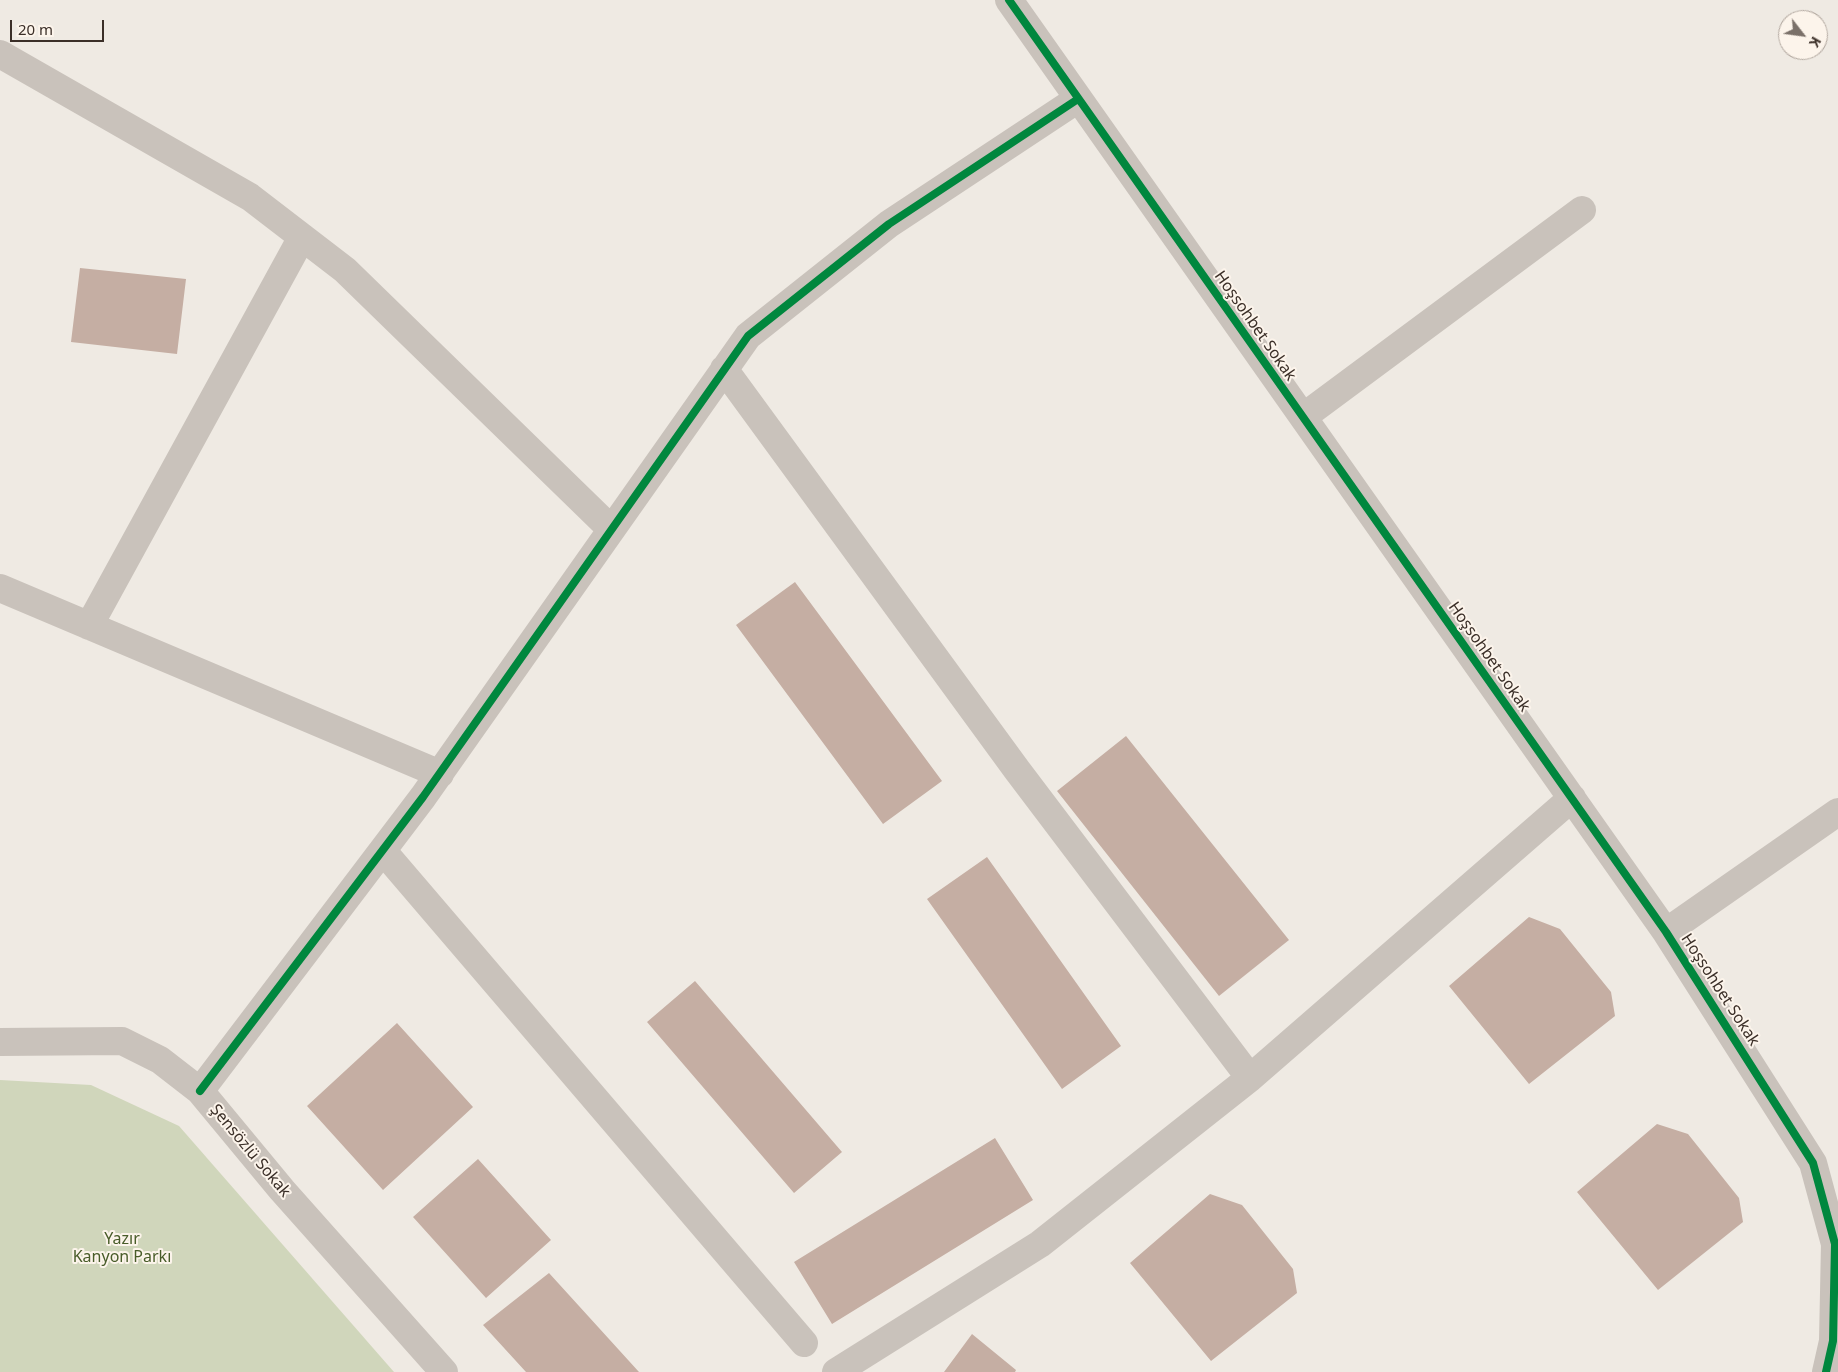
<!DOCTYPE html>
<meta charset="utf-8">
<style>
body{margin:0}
#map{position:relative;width:1838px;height:1372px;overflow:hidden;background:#efeae3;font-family:"Noto Sans",sans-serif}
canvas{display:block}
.north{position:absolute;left:1778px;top:10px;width:50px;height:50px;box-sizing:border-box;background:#fcf4eb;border:1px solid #afa59d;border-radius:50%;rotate:120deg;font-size:14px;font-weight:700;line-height:20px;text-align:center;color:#3b2f28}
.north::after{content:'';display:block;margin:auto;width:18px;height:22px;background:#7a7069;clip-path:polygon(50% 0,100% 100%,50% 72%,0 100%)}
.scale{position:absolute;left:10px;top:20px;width:94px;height:22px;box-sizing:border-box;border:2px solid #3b2f28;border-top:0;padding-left:6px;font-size:15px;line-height:18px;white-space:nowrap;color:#3b2f28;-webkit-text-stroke:4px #fcf4eb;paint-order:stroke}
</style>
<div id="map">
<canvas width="1838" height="1372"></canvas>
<div class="north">K</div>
<div class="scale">20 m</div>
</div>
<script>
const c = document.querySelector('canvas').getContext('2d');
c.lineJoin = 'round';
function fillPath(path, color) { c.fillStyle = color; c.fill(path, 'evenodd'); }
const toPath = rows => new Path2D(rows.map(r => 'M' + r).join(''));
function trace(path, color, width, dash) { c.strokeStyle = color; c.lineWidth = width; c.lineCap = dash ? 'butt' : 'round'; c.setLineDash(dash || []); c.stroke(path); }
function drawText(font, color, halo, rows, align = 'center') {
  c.font = font + ' "Noto Sans",sans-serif'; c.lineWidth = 4; c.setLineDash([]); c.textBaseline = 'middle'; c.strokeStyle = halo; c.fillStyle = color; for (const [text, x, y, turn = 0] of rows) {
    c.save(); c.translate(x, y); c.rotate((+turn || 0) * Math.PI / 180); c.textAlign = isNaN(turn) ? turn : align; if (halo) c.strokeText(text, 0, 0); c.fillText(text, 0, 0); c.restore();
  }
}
fillPath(toPath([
 [0,1080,91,1085,179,1126,394,1372,0,1372]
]), '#d0d6bb');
fillPath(toPath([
 [80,268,186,279,177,354,71,342],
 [795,582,942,781,883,824,736,625],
 [1126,736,1289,940,1219,996,1057,791],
 [987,857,1121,1046,1062,1089,927,899],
 [1529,917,1560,929,1611,992,1615,1016,1529,1084,1449,986],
 [695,981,842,1152,794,1193,647,1022],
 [397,1023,473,1107,383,1190,307,1106],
 [1657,1124,1688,1134,1739,1198,1743,1222,1658,1290,1577,1192],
 [995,1138,1033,1200,832,1324,794,1262],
 [478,1159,551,1240,486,1298,413,1217],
 [1210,1194,1242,1205,1293,1269,1297,1293,1211,1361,1130,1263],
 [549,1273,639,1372,526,1372,483,1325],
 [972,1334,1016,1370,1015,1372,944,1372]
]), '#c5aea3');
trace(toPath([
 [1009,0,1666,932,1813,1163,1835,1244,1833,1341,1826,1372],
 [0,54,250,197,345,270,611,529],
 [724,369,1017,770,1250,1078],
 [1303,417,1582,210],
 [0,588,440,774],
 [89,626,302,237],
 [383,851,804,1343],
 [1666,932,1838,812],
 [0,1042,122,1041,160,1060,200,1091,282,1190,444,1372],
 [200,1091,423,797,748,336,889,224,1078,99],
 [836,1372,1040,1244,1250,1078,1572,798]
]), '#c9c2bb', 28);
trace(toPath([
 [1009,0,1666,932,1813,1163,1835,1244,1833,1341,1826,1372],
 [200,1091,423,797,748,336,889,224,1078,99]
]), '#00873e', 8);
drawText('16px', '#3b2f28', '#fcf4eb', [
 ["Hoşsohbet Sokak",1255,326,55],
 ["Hoşsohbet Sokak",1489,657,55],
 ["Hoşsohbet Sokak",1720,990,57],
 ["Şensözlü Sokak",250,1151,50]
]);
drawText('16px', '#485c29', '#fcf4eb', [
 ["Yazır",122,1239],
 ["Kanyon Parkı",122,1257]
]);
</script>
